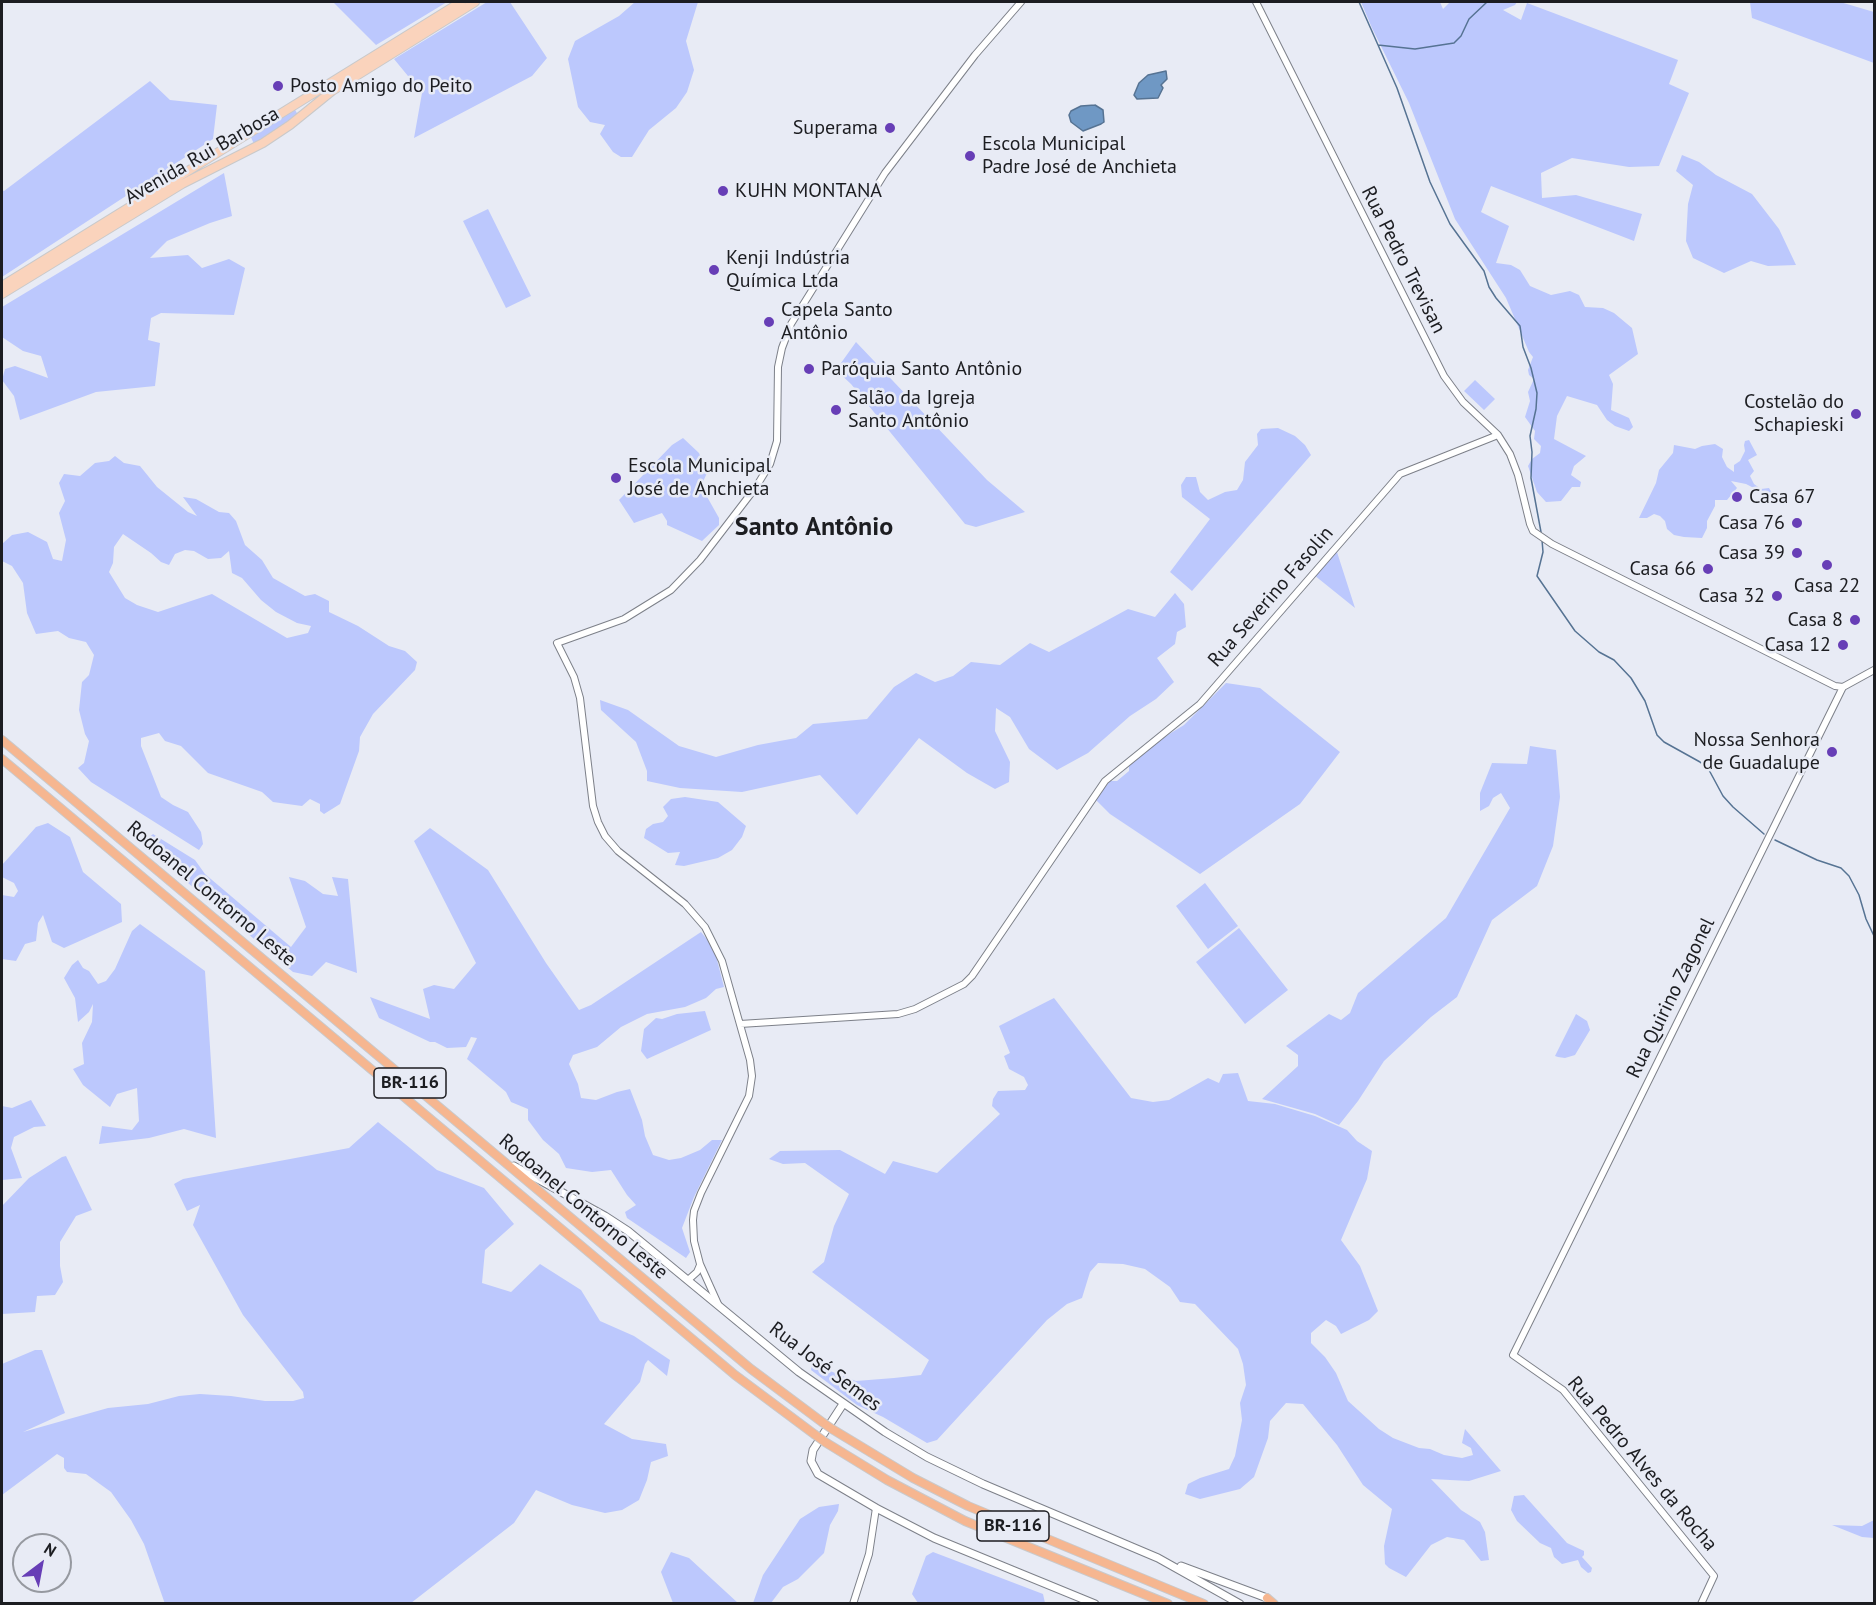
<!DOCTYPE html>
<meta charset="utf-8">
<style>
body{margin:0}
#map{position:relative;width:1876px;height:1605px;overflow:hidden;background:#e8ebf5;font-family:"PT Sans",sans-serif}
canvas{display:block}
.frame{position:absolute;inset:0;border:3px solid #1c1d21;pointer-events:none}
.north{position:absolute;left:12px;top:1533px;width:60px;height:60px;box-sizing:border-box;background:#e8ebf5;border:2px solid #9699a0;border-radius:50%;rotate:32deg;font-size:16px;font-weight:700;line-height:24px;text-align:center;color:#1c1d21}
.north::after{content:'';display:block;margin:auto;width:21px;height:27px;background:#673eb6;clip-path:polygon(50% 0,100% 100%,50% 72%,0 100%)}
</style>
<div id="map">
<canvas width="1876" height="1605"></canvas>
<div class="frame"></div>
<div class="north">N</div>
</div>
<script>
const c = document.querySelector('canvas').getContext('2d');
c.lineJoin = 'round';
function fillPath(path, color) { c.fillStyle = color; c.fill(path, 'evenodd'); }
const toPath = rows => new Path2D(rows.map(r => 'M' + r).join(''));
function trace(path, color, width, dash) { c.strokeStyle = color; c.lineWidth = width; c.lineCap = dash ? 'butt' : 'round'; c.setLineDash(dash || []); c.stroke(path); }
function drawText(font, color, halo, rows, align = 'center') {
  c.font = font + ' "PT Sans",sans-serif'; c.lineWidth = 5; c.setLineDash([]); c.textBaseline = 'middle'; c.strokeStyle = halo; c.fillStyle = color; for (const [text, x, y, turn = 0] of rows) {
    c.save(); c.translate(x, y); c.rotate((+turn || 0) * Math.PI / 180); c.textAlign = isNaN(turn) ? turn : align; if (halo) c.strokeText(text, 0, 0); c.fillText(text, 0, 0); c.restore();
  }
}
fillPath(toPath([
 [333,2,447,2,376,45],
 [487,2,510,2,547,58,532,76,414,138,422,93,394,59],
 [635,2,698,2,686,41,694,70,687,92,676,108,649,130,632,157,621,157,613,152,600,134,605,125,590,122,578,107,568,59,575,41,619,16],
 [1361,2,1440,2,1443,9,1450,2,1517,2,1515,5,1503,10,1521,20,1527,3,1678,60,1669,84,1689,93,1659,166,1629,167,1572,158,1541,173,1542,198,1576,195,1642,214,1634,241,1491,186,1481,212,1509,226,1496,263,1511,265,1520,270,1530,286,1551,295,1570,291,1579,295,1585,307,1603,308,1614,313,1632,328,1638,354,1609,375,1613,384,1611,410,1629,418,1633,427,1629,431,1615,426,1607,420,1597,405,1567,396,1557,416,1554,439,1586,456,1574,466,1571,475,1581,482,1580,487,1572,487,1561,501,1546,502,1537,492,1528,466,1532,459,1540,453,1541,446,1534,439,1535,431,1525,417,1530,401,1528,392,1534,379,1529,375,1528,370,1533,357,1529,352,1506,298,1455,219,1409,103,1372,28],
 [1750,2,1840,2,1874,12,1874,63,1752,18],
 [150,81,170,100,217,105,213,139,2,277,2,190,4,191],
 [294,108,298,115,254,144,250,135],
 [1682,155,1699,162,1716,175,1752,194,1779,229,1796,265,1768,266,1751,261,1724,273,1693,258,1686,241,1688,204,1693,185,1676,171],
 [224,173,232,216,210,223,167,241,150,258,188,255,202,268,229,259,245,268,234,315,161,313,151,318,148,340,160,343,155,386,96,392,20,420,14,396,2,380,5,369,15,366,48,378,41,356,23,351,2,337,2,307],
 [488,209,531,296,506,308,463,221],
 [856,342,987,480,1025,512,976,527,965,524,851,384,836,370],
 [1475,380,1495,399,1484,410,1464,391],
 [1278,428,1295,436,1305,445,1311,455,1192,591,1170,572,1210,519,1182,497,1181,485,1186,477,1196,477,1200,492,1208,500,1225,492,1237,490,1243,480,1245,462,1258,445,1257,434,1261,429],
 [683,438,699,453,707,473,701,486,719,518,719,525,702,541,667,525,667,521,662,513,634,523,619,500,672,445],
 [1749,440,1757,455,1748,460,1754,471,1750,476,1754,484,1761,489,1769,488,1773,495,1771,497,1746,484,1731,481,1737,488,1727,500,1715,500,1715,506,1707,521,1707,528,1702,538,1684,537,1674,535,1667,529,1665,521,1660,516,1654,514,1647,518,1639,518,1656,483,1659,470,1673,453,1674,445,1695,449,1702,446,1715,444,1723,449,1722,457,1727,467,1734,472,1734,465,1740,461,1745,451,1744,445,1745,441],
 [115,456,124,463,140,466,157,487,188,512,197,516,183,497,196,499,219,512,229,513,236,521,245,545,262,560,273,578,305,596,315,594,329,601,329,612,358,626,389,646,405,651,417,662,415,670,373,714,360,737,359,751,340,804,324,814,320,811,320,804,310,799,302,806,273,802,262,792,208,773,181,746,165,741,159,733,141,738,141,746,161,797,173,805,188,812,201,832,203,844,199,850,91,782,78,768,84,763,89,741,85,734,79,710,82,682,89,675,94,655,86,642,69,638,58,631,36,634,27,613,23,583,12,566,2,561,2,544,12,535,28,532,47,542,53,559,62,561,66,540,59,513,65,501,59,483,64,474,80,476,95,463,109,461],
 [123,534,151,553,161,562,169,565,175,554,185,550,194,551,208,559,221,558,229,551,232,573,242,578,261,600,276,612,297,623,311,626,308,633,287,638,212,594,158,612,137,605,125,598,109,572,113,563,114,547],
 [1336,549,1355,608,1314,575],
 [1175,593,1184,604,1186,627,1177,632,1175,644,1157,658,1174,682,1156,699,1130,716,1088,753,1057,770,1029,749,1010,717,996,708,995,731,1010,762,1009,782,995,789,967,773,919,738,857,815,820,775,742,792,680,788,647,781,647,771,636,742,601,710,600,700,628,710,679,746,716,757,758,745,796,738,813,724,867,719,894,687,916,673,935,682,953,676,971,662,1000,665,1030,643,1049,652,1128,609,1155,617],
 [1226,683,1260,688,1340,752,1300,804,1200,874,1110,814,1095,799,1110,781,1117,781,1129,771,1129,766,1153,744,1184,725],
 [1530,746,1556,750,1560,797,1553,846,1537,886,1492,920,1457,997,1431,1017,1384,1061,1358,1101,1339,1125,1315,1114,1262,1099,1298,1066,1298,1055,1286,1046,1329,1014,1341,1020,1350,1013,1358,993,1446,918,1510,808,1501,793,1493,798,1489,806,1480,811,1480,793,1492,763,1527,764],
 [685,797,718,802,746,826,742,837,732,850,718,858,684,866,675,865,680,852,668,853,644,838,646,829,653,824,663,822,668,816,663,807,671,799],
 [48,823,70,837,83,872,121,904,122,922,64,948,52,942,43,915,38,923,36,941,25,944,16,961,2,959,2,895,14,897,18,891,14,883,2,877,2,865,36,827],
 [430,828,488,870,546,963,579,1010,591,1005,701,932,714,948,724,987,716,989,706,998,685,1007,647,1014,621,1027,597,1047,573,1055,569,1064,578,1084,581,1098,596,1100,617,1092,630,1089,642,1120,645,1136,653,1155,669,1160,681,1158,700,1150,712,1140,722,1140,694,1197,682,1228,690,1252,686,1258,627,1218,625,1212,636,1205,627,1195,611,1170,592,1172,566,1168,559,1154,543,1140,528,1120,528,1109,511,1102,506,1092,467,1059,477,1038,471,1037,466,1047,447,1048,435,1042,430,1042,379,1018,370,997,430,1019,423,989,434,985,454,989,476,963,414,841],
 [153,834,195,860,205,874,291,947,306,927,289,877,305,881,323,894,338,896,332,877,348,879,357,973,326,962,312,976,293,972,142,844],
 [1205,883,1238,926,1208,949,1176,906],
 [140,924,205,971,216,1138,184,1129,149,1138,99,1144,102,1126,132,1130,139,1121,137,1088,117,1094,110,1107,83,1085,73,1069,84,1064,82,1043,92,1022,93,1004,89,1012,78,1022,75,998,64,978,72,965,78,960,83,968,89,971,98,984,106,981,115,969,132,931],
 [1239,928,1288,990,1245,1024,1196,962],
 [1054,998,1131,1098,1153,1102,1169,1100,1208,1078,1219,1083,1223,1074,1238,1073,1248,1101,1275,1104,1315,1116,1347,1130,1357,1141,1372,1151,1367,1179,1341,1240,1360,1266,1378,1311,1369,1320,1341,1334,1336,1326,1326,1320,1311,1333,1311,1343,1325,1357,1336,1373,1348,1401,1379,1429,1393,1438,1419,1448,1430,1449,1444,1455,1462,1458,1473,1455,1471,1448,1462,1443,1465,1429,1501,1471,1469,1481,1431,1479,1461,1510,1480,1522,1485,1532,1489,1560,1481,1561,1464,1540,1447,1537,1431,1545,1406,1577,1389,1568,1385,1564,1384,1546,1392,1509,1363,1485,1337,1445,1303,1404,1286,1403,1270,1421,1268,1438,1254,1477,1240,1489,1200,1499,1185,1494,1188,1484,1200,1478,1229,1469,1235,1456,1242,1420,1240,1403,1246,1385,1243,1364,1238,1349,1195,1304,1180,1302,1170,1287,1145,1269,1123,1264,1098,1263,1090,1272,1082,1298,1067,1304,1047,1320,937,1440,927,1443,883,1417,857,1405,811,1370,812,1364,856,1381,894,1378,921,1375,929,1360,812,1272,824,1262,834,1226,849,1194,805,1163,783,1164,769,1159,780,1151,840,1150,885,1174,893,1161,937,1173,1000,1114,992,1106,993,1099,998,1091,1025,1090,1028,1085,1024,1077,1009,1069,1004,1056,1010,1053,999,1026],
 [705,1011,711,1030,647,1059,641,1051,644,1029,656,1018,662,1019,677,1014],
 [1576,1014,1587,1021,1590,1030,1575,1055,1565,1058,1558,1057,1555,1056],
 [31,1100,46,1126,34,1127,14,1137,11,1148,22,1178,2,1180,2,1106,12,1108],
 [378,1122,437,1170,484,1188,514,1224,485,1250,482,1283,511,1292,540,1264,581,1290,600,1321,634,1336,670,1360,667,1376,648,1360,645,1364,640,1382,604,1424,632,1439,666,1444,668,1456,651,1462,647,1480,639,1500,622,1510,605,1513,572,1505,536,1490,514,1523,411,1603,165,1604,144,1544,131,1520,111,1492,86,1474,67,1472,64,1468,64,1458,57,1454,2,1495,2,1364,35,1350,42,1350,65,1413,23,1432,108,1408,148,1404,179,1396,200,1394,231,1396,265,1401,293,1401,304,1398,303,1392,243,1315,193,1225,200,1205,187,1211,174,1184,183,1179,349,1148],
 [66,1156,92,1210,76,1216,60,1242,60,1266,63,1282,55,1295,37,1296,35,1312,2,1314,2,1206,29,1178,62,1157],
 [1524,1495,1567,1543,1584,1551,1584,1555,1582,1557,1592,1568,1591,1572,1588,1573,1581,1567,1578,1560,1562,1564,1554,1557,1551,1548,1540,1543,1517,1521,1511,1510,1514,1496],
 [839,1504,838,1511,830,1525,824,1553,798,1579,783,1587,771,1603,753,1603,763,1575,800,1519,819,1507],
 [1874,1520,1874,1538,1862,1537,1832,1525,1862,1526],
 [671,1552,689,1558,738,1603,673,1603,661,1572],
 [933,1552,1043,1594,1045,1603,918,1603,912,1594,926,1556]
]), '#bcc8fd');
const water = toPath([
 [1166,71,1167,79,1161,85,1163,88,1158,98,1137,99,1134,95,1139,83,1148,75,1166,71],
 [1095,105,1103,110,1104,122,1101,124,1083,131,1071,122,1069,115,1071,111,1081,106,1095,105]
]);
fillPath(water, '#6f98c4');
trace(water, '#567393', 1.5);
trace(toPath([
 [1359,2,1397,88,1430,182,1450,224,1484,271,1489,287,1496,298,1520,326,1523,347,1531,368,1537,393,1536,409,1530,436,1532,452,1531,478,1541,532],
 [1378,45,1415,49,1454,43,1461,36,1469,19,1487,2],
 [1542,540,1543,552,1537,576,1575,631,1599,652,1614,660,1631,678,1645,701,1657,735,1664,742,1700,762,1709,770,1723,796,1733,807,1764,834],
 [1775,840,1817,860,1841,868,1849,876,1859,895,1866,919,1874,936]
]), '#567393', 1.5);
const tertiary = toPath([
 [1256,2,1444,376,1463,402,1498,435,1510,454,1518,475,1530,524,1533,531,1552,544,1835,686,1843,687],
 [740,1024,898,1014,915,1009,964,984,972,976,1105,781,1200,704,1400,474,1498,435],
 [688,1280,697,1272,700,1265],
 [718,1304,700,1264,694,1241,693,1220,694,1211,701,1193,749,1096,752,1076,750,1060,722,961,705,927,685,904,618,851,605,836,598,822,593,806,580,698,574,677,557,643,624,619,671,590,700,560,756,487,770,464,777,441,778,367,782,348,791,324,885,173,975,55,1021,2],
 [853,1604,869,1554,876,1508],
 [1701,1604,1714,1576,1563,1390,1513,1355,1843,687,1874,670]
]);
const secondary = toPath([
 [514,1166,605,1216,628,1231,799,1372,885,1432,927,1457,983,1484,1158,1558,1240,1604],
 [843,1404,813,1450,811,1461,818,1474,876,1508,934,1538,1095,1604],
 [1181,1566,1267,1598,1270,1602]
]);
const primary = toPath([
 [2,286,461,2],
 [2,294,182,184,263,143,290,125,332,91,475,2]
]);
const motorway = toPath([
 [2,740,751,1369,822,1422],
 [2,759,735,1375,814,1434],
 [832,1429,913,1478,968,1506,1204,1604],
 [825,1442,887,1480,965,1521,1168,1604],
 [1267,1598,1274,1604]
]);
trace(tertiary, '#7d8089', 8);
trace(secondary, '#7d8089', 9);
trace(primary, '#c9c9ca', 10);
trace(motorway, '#c9c9ca', 10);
trace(tertiary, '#fff', 6);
trace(secondary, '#fff', 7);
trace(primary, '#fad3bc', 8);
trace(motorway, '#f6b690', 8);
const motorwayBridge = toPath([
 [822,1422,832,1429],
 [814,1434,825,1442]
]);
trace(motorwayBridge, '#c9c9ca', 10, []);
trace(motorwayBridge, '#f6b690', 8);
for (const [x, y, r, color] of [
 [278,86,6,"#673eb6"],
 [890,128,6,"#673eb6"],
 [970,156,6,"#673eb6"],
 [723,191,6,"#673eb6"],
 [714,270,6,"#673eb6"],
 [769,322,6,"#673eb6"],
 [809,369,6,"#673eb6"],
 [836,410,6,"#673eb6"],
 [1856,414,6,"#673eb6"],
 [616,478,6,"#673eb6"],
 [1737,497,6,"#673eb6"],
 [1797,523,6,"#673eb6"],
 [1797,553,6,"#673eb6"],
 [1827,565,6,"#673eb6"],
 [1708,569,6,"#673eb6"],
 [1777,596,6,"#673eb6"],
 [1855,620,6,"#673eb6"],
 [1843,645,6,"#673eb6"],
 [1832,752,6,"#673eb6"]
]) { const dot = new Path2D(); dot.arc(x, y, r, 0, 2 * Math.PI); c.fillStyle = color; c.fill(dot); trace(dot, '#e8ebf5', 2); }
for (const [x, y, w] of [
 [410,1083,72],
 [1013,1526,72]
]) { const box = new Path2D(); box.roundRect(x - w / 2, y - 15, w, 30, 4.5); c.fillStyle = '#e8ebf5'; c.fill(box); trace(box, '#1c1d21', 1.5); }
drawText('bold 18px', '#1c1d21', null, [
 ["BR-116",410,1083],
 ["BR-116",1013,1526]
]);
drawText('20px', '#1c1d21', '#e8ebf5', [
 ["Posto Amigo do Peito",290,86],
 ["Superama",878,128,"right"],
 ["Escola Municipal",982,144],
 ["Padre José de Anchieta",982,167],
 ["KUHN MONTANA",735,191],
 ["Kenji Indústria",726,258],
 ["Química Ltda",726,281],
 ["Capela Santo",781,310],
 ["Antônio",781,333],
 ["Paróquia Santo Antônio",821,369],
 ["Salão da Igreja",848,398],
 ["Santo Antônio",848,421],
 ["Costelão do",1844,402,"right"],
 ["Schapieski",1844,425,"right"],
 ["Escola Municipal",628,466],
 ["José de Anchieta",628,489],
 ["Casa 67",1749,497],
 ["Casa 76",1785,523,"right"],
 ["Casa 39",1785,553,"right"],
 ["Casa 66",1696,569,"right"],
 ["Casa 22",1827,586,"center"],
 ["Casa 32",1765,596,"right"],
 ["Casa 8",1843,620,"right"],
 ["Casa 12",1831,645,"right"],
 ["Nossa Senhora",1820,740,"right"],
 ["de Guadalupe",1820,763,"right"]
], 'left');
drawText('20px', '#1c1d21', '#e8ebf5', [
 ["Avenida Rui Barbosa",202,156,-30],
 ["Rua Pedro Trevisan",1403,260,63],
 ["Rua Severino Fasolin",1271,597,-49],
 ["Rodoanel Contorno Leste",211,894,40],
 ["Rua Quirino Zagonel",1671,998,-64],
 ["Rodoanel Contorno Leste",583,1207,40],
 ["Rua José Semes",825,1367,37],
 ["Rua Pedro Alves da Rocha",1642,1464,50]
]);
drawText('bold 26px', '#1c1d21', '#e8ebf5', [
 ["Santo Antônio",814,528]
]);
</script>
